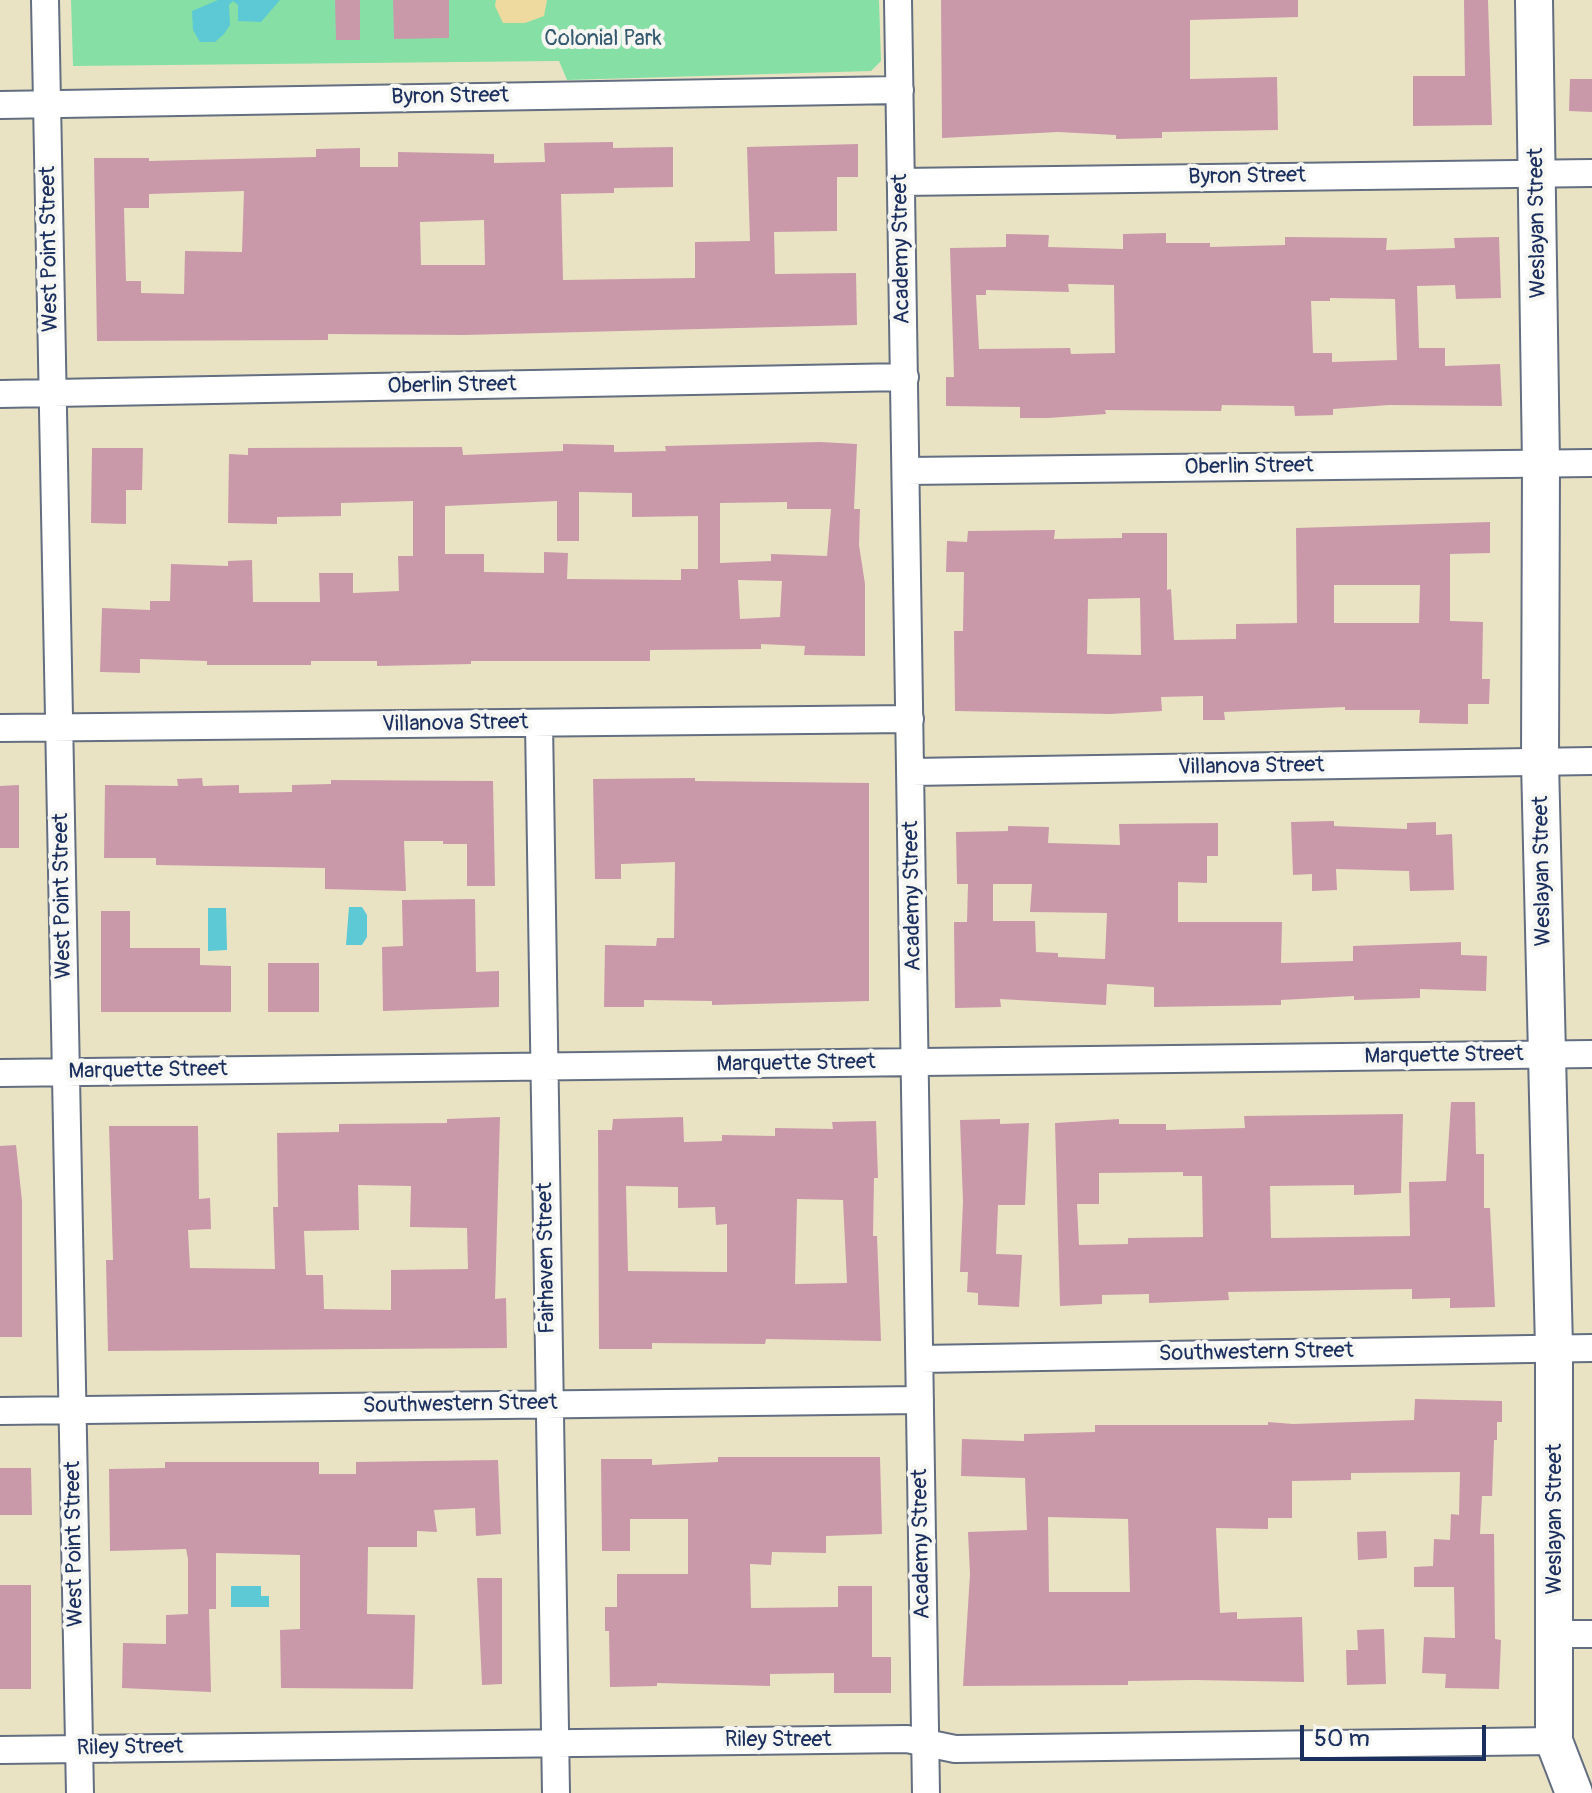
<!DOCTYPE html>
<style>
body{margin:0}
#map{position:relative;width:1592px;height:1793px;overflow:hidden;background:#eae3c3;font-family:Pangolin,sans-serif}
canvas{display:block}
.scale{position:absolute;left:1300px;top:1725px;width:186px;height:36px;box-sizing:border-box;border:4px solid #1b2f5e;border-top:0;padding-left:10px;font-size:24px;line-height:28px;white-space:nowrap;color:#1b2f5e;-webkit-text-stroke:6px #f6f6f2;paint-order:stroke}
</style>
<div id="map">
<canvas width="1592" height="1793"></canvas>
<div class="scale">50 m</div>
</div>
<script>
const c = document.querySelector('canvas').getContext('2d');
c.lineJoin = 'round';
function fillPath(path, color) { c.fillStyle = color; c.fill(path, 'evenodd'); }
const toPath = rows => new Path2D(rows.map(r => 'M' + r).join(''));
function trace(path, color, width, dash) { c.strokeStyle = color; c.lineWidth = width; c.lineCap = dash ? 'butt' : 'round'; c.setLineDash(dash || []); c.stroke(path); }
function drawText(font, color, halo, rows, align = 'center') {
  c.font = font + ' Pangolin,sans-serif'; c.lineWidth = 8; c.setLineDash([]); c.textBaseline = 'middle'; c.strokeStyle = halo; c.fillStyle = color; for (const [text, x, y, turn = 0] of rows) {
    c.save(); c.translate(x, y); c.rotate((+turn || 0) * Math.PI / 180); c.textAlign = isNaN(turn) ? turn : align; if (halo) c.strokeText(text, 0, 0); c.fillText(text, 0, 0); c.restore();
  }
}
fillPath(toPath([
 [71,0,879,0,881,61,871,71,567,80,559,61,73,66]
]), '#86e0a6');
fillPath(toPath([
 [496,0,547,0,544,16,525,23,503,23,495,6]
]), '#eeda9e');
fillPath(toPath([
 [218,0,280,0,261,22,238,21,238,5,233,1,229,5,230,25,224,34,215,42,200,42,193,30,192,11],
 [349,907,362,907,367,915,367,937,362,945,346,945],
 [208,908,226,908,227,950,208,951],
 [231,1586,261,1586,261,1596,269,1596,269,1607,231,1607]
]), '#5cc9d4');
fillPath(toPath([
 [335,0,360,0,360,40,336,40],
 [393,0,449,0,449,38,394,39],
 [941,0,1298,0,1298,17,1190,20,1190,79,1277,77,1278,130,1162,132,1162,138,1116,139,1116,135,1058,132,942,138],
 [1464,0,1488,0,1492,125,1413,126,1413,76,1465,76],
 [1570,79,1592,79,1592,112,1569,111],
 [613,142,613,148,673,147,673,187,614,188,614,193,561,194,563,280,695,278,695,242,750,241,747,147,858,144,858,177,837,177,837,231,774,232,775,274,856,273,857,325,465,335,328,334,328,340,97,341,94,158,149,158,149,161,316,157,316,149,360,148,360,167,398,167,398,152,494,154,494,163,545,162,544,143],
 [244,191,242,252,185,251,184,294,141,293,141,281,126,281,124,208,149,208,149,194],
 [484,220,485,265,421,265,420,222],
 [1166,233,1166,243,1210,243,1210,247,1285,245,1285,237,1387,238,1386,250,1455,248,1454,238,1499,237,1501,298,1456,299,1455,285,1417,286,1419,348,1445,348,1445,366,1500,364,1502,406,1389,405,1333,409,1333,415,1295,416,1294,406,1222,405,1221,411,1105,410,1106,414,1048,418,1020,418,1020,407,946,406,946,377,954,377,950,248,1006,247,1006,234,1049,235,1048,247,1123,249,1123,234],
 [1068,284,1114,285,1115,353,1071,354,1070,348,979,349,976,295,986,295,986,290,1069,292],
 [1330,298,1395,299,1397,360,1332,362,1332,353,1313,353,1311,301,1330,301],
 [820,442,857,444,854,509,860,509,859,545,865,584,865,656,804,655,805,646,761,644,761,649,650,650,650,661,471,661,471,664,377,666,377,661,311,661,311,665,207,665,207,661,140,659,140,673,100,672,102,608,150,610,150,601,170,601,171,564,228,566,228,561,252,560,253,602,320,602,319,573,353,573,353,593,399,591,398,556,413,556,413,501,341,503,341,516,277,517,277,524,228,523,229,454,248,455,248,448,462,447,463,455,563,451,563,444,614,445,614,452,666,451,665,446],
 [579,492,632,493,632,517,698,516,698,569,681,569,681,580,567,579,568,553,544,552,544,573,484,572,484,554,445,554,445,506,557,501,557,541,579,541],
 [787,502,787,509,831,509,827,556,771,554,771,561,720,563,720,503],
 [738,580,782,581,780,617,740,619],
 [92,448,143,448,142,490,126,490,126,524,91,523],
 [1490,522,1490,553,1450,554,1450,621,1483,622,1482,679,1490,679,1489,704,1468,704,1468,724,1419,723,1420,710,1345,710,1345,707,1224,712,1225,720,1203,720,1203,696,1161,697,1162,711,1110,714,955,711,954,631,963,631,964,572,946,572,947,541,967,542,968,531,1055,530,1054,539,1122,538,1122,533,1167,533,1167,590,1171,589,1174,640,1236,639,1236,624,1297,623,1296,528],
 [1334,585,1420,585,1419,623,1334,623],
 [1140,598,1141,655,1087,654,1088,599],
 [202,778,203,786,239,785,239,793,292,792,292,785,331,784,331,780,493,781,495,886,467,886,467,844,443,844,443,841,404,841,406,891,325,889,325,868,156,865,156,858,104,858,105,785,178,786,177,779],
 [695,778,695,781,869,783,869,1001,712,1005,712,1001,644,1000,644,1007,604,1007,605,945,656,946,657,938,674,938,675,862,621,864,621,879,595,879,593,779],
 [19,785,19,848,0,848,0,786],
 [1334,821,1334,826,1407,829,1407,823,1436,822,1436,835,1452,834,1454,890,1410,891,1409,871,1336,869,1337,890,1312,891,1312,874,1293,875,1291,822],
 [1218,823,1218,856,1207,856,1207,883,1178,882,1178,922,1282,922,1281,963,1353,961,1353,946,1461,942,1461,955,1487,956,1486,991,1420,989,1420,998,1354,1000,1354,996,1281,1000,1281,1005,1154,1007,1154,987,1107,984,1106,1005,1000,999,1001,1007,955,1008,954,922,967,922,968,884,957,884,956,832,1008,831,1008,826,1049,827,1048,843,1120,845,1119,824],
 [993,884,1032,884,1030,912,1107,913,1105,959,1058,957,1058,953,1036,952,1035,921,993,921],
 [475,899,476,972,499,971,499,1007,383,1011,382,947,403,946,402,900],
 [101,911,130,911,130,948,200,948,200,965,231,966,231,1012,101,1012],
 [268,963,319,963,319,1012,268,1012],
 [1451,1102,1475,1102,1476,1154,1484,1154,1484,1208,1490,1208,1495,1307,1450,1308,1450,1298,1412,1299,1412,1289,1228,1292,1229,1300,1149,1303,1149,1294,1102,1295,1102,1304,1060,1306,1055,1123,1119,1119,1119,1124,1166,1124,1166,1130,1245,1128,1244,1116,1403,1114,1401,1193,1354,1195,1354,1185,1270,1186,1271,1238,1410,1236,1409,1182,1446,1181],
 [1183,1172,1183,1176,1202,1176,1203,1237,1128,1238,1128,1244,1079,1245,1077,1204,1099,1204,1099,1173],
 [500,1117,495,1299,506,1298,507,1348,108,1351,106,1260,113,1260,109,1126,198,1126,199,1199,210,1198,211,1229,188,1230,190,1268,275,1269,273,1207,278,1207,277,1133,339,1132,339,1124,447,1123,447,1119],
 [358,1185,411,1186,410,1227,467,1228,468,1269,391,1270,391,1310,324,1309,323,1275,306,1275,304,1231,359,1230],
 [683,1117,684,1142,722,1141,722,1135,775,1136,775,1128,833,1129,832,1122,876,1121,878,1178,874,1178,873,1236,877,1236,881,1341,766,1339,765,1344,652,1343,652,1349,599,1349,598,1130,612,1130,613,1119],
 [626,1186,678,1187,678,1208,715,1207,716,1225,727,1224,727,1272,628,1271],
 [797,1199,843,1200,847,1283,795,1284],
 [1000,1119,1000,1124,1029,1123,1025,1205,998,1205,996,1254,1022,1255,1019,1307,978,1305,978,1293,967,1292,968,1272,960,1272,963,1202,960,1120],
 [16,1145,22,1201,22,1337,0,1337,0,1146],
 [1415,1399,1502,1401,1502,1422,1497,1422,1497,1440,1494,1440,1492,1496,1482,1496,1480,1534,1494,1534,1495,1639,1501,1640,1499,1689,1445,1688,1446,1674,1422,1673,1424,1637,1455,1638,1454,1587,1414,1587,1414,1567,1433,1566,1434,1539,1450,1540,1451,1514,1459,1515,1460,1472,1351,1473,1351,1480,1292,1481,1292,1518,1268,1518,1268,1529,1216,1528,1220,1613,1237,1612,1237,1619,1302,1617,1304,1682,1194,1680,1128,1681,1128,1685,963,1686,970,1574,968,1532,1027,1530,1025,1478,961,1476,962,1439,1024,1441,1024,1434,1095,1432,1095,1425,1268,1425,1268,1422,1293,1424,1414,1420],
 [1048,1517,1128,1519,1130,1592,1049,1592],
 [718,1457,880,1457,882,1534,826,1536,826,1553,772,1552,771,1565,750,1564,751,1608,838,1607,838,1586,872,1586,872,1657,891,1657,891,1693,834,1693,834,1673,770,1674,770,1686,657,1683,657,1686,610,1687,609,1631,605,1631,605,1607,617,1607,617,1574,688,1574,688,1519,630,1519,630,1551,602,1551,601,1459,652,1459,652,1465,718,1462],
 [498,1460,501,1534,476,1536,475,1508,434,1510,437,1532,417,1531,417,1547,368,1547,367,1614,415,1615,413,1689,281,1688,280,1630,300,1629,300,1555,216,1553,216,1609,209,1609,211,1692,122,1688,123,1643,166,1644,166,1615,188,1614,188,1559,186,1549,110,1551,109,1469,165,1468,165,1462,319,1462,319,1474,356,1474,356,1462],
 [0,1468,31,1468,32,1515,0,1515],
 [1386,1531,1387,1558,1358,1560,1357,1532],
 [477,1578,502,1578,502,1684,482,1685],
 [0,1585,31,1585,31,1689,0,1689],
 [1384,1629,1386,1684,1347,1685,1346,1650,1358,1650,1357,1630]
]), '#c999aa');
const minor = toPath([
 [45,0,80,1793],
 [898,0,926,1793],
 [0,105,900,90],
 [901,182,1592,173],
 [0,394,905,377],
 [906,471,1592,463],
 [539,723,556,1793],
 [0,728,910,719],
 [911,772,1592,761],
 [0,1073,1592,1054],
 [920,1359,1592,1348],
 [0,1411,920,1400],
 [1555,1634,1592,1634],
 [0,1750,907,1739,955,1749,1554,1741]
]);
const secondary = toPath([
 [1534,0,1541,464,1540,762,1554,1348,1554,1741,1574,1793]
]);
trace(minor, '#636e81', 30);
trace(secondary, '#636e81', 40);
trace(minor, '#fff', 26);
trace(secondary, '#fff', 36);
drawText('22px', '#365b70', '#f6f6f2', [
 ["Colonial Park",603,39]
]);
drawText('22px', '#1b2f5e', '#f6f6f2', [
 ["Byron Street",450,97,-1],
 ["Byron Street",1247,177,-1],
 ["Weslayan Street",1538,223,-91],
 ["West Point Street",50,249,-91],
 ["Academy Street",902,249,-91],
 ["Oberlin Street",452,386,-1],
 ["Oberlin Street",1249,467,-1],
 ["Villanova Street",455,724,-1],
 ["Villanova Street",1251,767,-1],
 ["Weslayan Street",1543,871,-91],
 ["West Point Street",63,896,-91],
 ["Academy Street",913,896,-91],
 ["Marquette Street",1444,1056,-1],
 ["Marquette Street",796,1064,-1],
 ["Marquette Street",148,1071,-1],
 ["Fairhaven Street",547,1258,-91],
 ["Southwestern Street",1256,1353,-1],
 ["Southwestern Street",460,1405,-1],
 ["Weslayan Street",1555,1519,-90],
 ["West Point Street",75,1544,-91],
 ["Academy Street",922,1544,-91],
 ["Riley Street",778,1740],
 ["Riley Street",130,1748,-1]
]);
</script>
